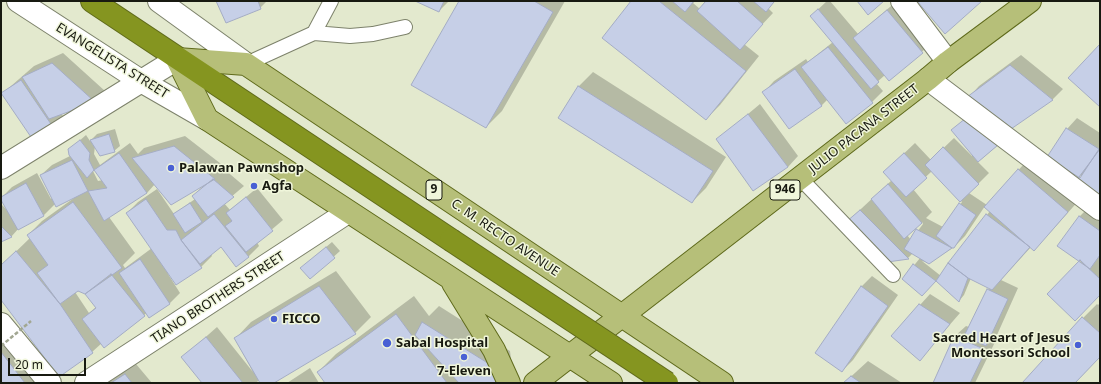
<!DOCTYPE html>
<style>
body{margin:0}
#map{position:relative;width:1101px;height:384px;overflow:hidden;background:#e3e9ce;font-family:"Noto Sans",sans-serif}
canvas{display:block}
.frame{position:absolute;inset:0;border:2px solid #181a11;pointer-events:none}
.scale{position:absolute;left:8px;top:358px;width:78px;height:18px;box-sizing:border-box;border:2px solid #181a11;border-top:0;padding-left:5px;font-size:12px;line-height:14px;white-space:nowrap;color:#181a11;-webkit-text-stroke:3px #f0f6db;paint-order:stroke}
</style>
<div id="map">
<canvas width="1101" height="384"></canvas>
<div class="frame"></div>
<div class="scale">20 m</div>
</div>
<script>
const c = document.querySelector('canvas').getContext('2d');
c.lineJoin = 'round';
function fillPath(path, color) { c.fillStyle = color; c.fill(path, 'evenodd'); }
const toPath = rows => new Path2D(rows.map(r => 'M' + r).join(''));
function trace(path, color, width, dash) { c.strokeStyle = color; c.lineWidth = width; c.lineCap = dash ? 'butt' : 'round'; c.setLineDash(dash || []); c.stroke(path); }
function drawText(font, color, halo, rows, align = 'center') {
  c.font = font + ' "Noto Sans",sans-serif'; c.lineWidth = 3; c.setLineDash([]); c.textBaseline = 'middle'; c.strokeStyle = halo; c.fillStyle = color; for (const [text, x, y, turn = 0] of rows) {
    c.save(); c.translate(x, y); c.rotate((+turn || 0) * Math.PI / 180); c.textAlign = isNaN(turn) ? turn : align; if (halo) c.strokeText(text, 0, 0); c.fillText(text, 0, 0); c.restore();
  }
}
fillPath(toPath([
 [217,1,271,1,266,2,260,8],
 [417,1,449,1,439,11],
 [460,1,565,1,502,111,486,127],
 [633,1,695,1,693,3,700,9,707,1,775,1,768,8,773,13,744,44,759,56,720,105,706,119],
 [827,1,830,1,858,34,897,1,933,42,890,80,885,75,876,83,883,91,872,102,828,99,821,106,764,92,774,81,806,59,808,62,833,42,811,16],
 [63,53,105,91,95,101,61,113,63,116,52,126,3,93,34,66],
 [1021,55,1063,89,1053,99,1011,127,998,145,978,162,989,173,969,193,987,205,1032,155,1081,198,1048,235,1034,249,1031,247,1001,280,1018,288,997,335,993,338,996,340,975,383,935,383,934,382,955,336,966,326,969,327,990,288,971,278,964,295,959,301,936,280,927,289,903,279,920,258,913,253,908,258,881,262,847,222,892,180,895,162,915,143,931,160,954,138,972,156,973,154,952,130,981,105,969,97,979,86],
 [932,171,962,202,943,227,926,218,932,212,913,189],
 [985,206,990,211,941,276,922,261,929,263,954,247,965,236],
 [922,222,923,224,911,240,907,235],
 [593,72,726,157,706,188,692,202,560,118,579,86],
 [760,104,798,156,788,167,718,139],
 [1077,118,1100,133,1100,203,1081,177,1067,129],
 [115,129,120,146,114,151,95,146,94,154,100,165,130,143,138,154,144,148,185,136,225,167,224,169,244,186,224,203,230,210,257,188,283,220,257,242,259,246,248,257,221,246,211,254,212,256,201,267,177,284,169,273,168,274,180,293,169,304,147,313,102,343,92,352,1,299,1,266,30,238,28,235,42,221,74,198,56,203,44,215,19,228,11,237,1,241,1,204,8,211,1,198,12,187,37,173,51,199,53,198,41,175,52,165,70,156,69,150,86,135,90,141,97,134],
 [95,169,103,180,98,181,93,171],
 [155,184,203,186,193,196,195,199,174,214,157,189,138,202,127,213,152,248,125,268,123,265,135,253,109,217,147,193],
 [78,290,85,293,96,307,89,313,75,292],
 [1090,206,1100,213,1100,294,1080,261,1059,246,1080,216],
 [332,242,340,251,310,278,307,263],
 [336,271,371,317,355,333,272,383,261,383,259,380,256,383,204,383,183,357,217,327,253,372,235,339,251,322],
 [872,276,898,295,853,360,842,371,861,287],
 [930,294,960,313,920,359,920,305],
 [414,296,429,316,439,306,510,351,513,375,507,383,326,383,318,372,336,354],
 [1100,303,1100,357,1075,383,1023,383,1083,318,1097,304,1098,305],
 [1,312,49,373,39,383,1,383],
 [868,361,902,383,844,383],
 [136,364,152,383,107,383],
 [310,368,319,383,287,383]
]), '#0003');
const building = toPath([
 [216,1,258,1,261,9,226,23,216,1],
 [415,1,444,1,439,12,415,1],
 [459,1,534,1,553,12,486,128,411,85,459,1],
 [631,1,659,1,746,71,706,120,602,38,631,1],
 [672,1,694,1,685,12,672,1],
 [706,1,737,1,763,24,740,50,697,11,706,1],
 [753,1,773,1,774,2,766,12,753,1],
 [857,1,884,1,868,15,857,1],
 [917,1,982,1,945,34,917,1],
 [818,9,879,82,871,89,810,16,818,9],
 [887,10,923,53,889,81,853,38,887,10],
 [1100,44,1100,107,1068,78,1100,44],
 [828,47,873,103,846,124,801,67,828,47],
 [52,63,95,102,49,119,22,77,52,63],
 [1010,65,1053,100,1011,129,967,97,1010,65],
 [795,69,822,106,789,129,762,92,795,69],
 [21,80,53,127,33,140,1,93,21,80],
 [578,86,713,171,692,203,558,118,578,86],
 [748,114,788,167,753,191,716,139,748,114],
 [971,114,998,145,978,162,951,130,971,114],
 [1066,128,1099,149,1080,178,1047,157,1066,128],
 [109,134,115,152,100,156,90,140,109,134],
 [80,140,90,153,89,160,94,170,87,178,69,155,68,149,80,140],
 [174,146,215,179,171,205,132,158,174,146],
 [943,147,979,184,960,202,925,165,943,147],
 [1100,149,1100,204,1073,185,1100,149],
 [119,153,147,193,104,221,88,191,107,188,94,170,119,153],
 [904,153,927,178,906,197,883,172,904,153],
 [72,160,88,191,56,207,40,175,72,160],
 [1018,169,1068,212,1034,251,984,207,1018,169],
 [213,179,234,197,208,217,192,196,213,179],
 [26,183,44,216,18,230,1,200,1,197,26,183],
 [888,184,922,223,904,239,871,199,888,184],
 [246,197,273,231,246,252,225,226,232,221,226,213,246,197],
 [146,199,167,230,176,230,181,240,202,268,176,285,126,213,146,199],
 [73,202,122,268,85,294,78,291,60,304,37,273,48,265,27,235,73,202],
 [190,203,202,222,185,233,173,214,190,203],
 [959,203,976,215,954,248,952,248,936,236,959,203],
 [860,210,909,259,880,263,846,222,860,210],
 [214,214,249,257,236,267,221,247,200,264,181,240,214,214],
 [986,214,1030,247,992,290,968,278,948,263,986,214],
 [1079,216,1100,231,1100,255,1090,269,1057,246,1079,216],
 [1,226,12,237,1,242,1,226],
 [916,229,952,248,929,264,904,249,916,229],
 [326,247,335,258,310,279,300,268,326,247],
 [16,251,60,304,93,353,59,377,1,300,1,265,16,251],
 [140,259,170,304,149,318,119,273,140,259],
 [1080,260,1100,279,1100,295,1075,321,1047,294,1080,260],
 [948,263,968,278,959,302,936,281,948,263],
 [913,264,936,281,922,296,902,279,913,264],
 [111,274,145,316,104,348,82,319,96,308,85,294,111,274],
 [319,286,356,334,274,383,260,383,234,338,319,286],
 [861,286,888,306,842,372,815,353,861,286],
 [987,289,1008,299,986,346,964,336,987,289],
 [919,304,950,324,920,361,891,336,919,304],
 [396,314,447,383,325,383,317,372,396,314],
 [1082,317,1100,333,1100,357,1075,383,1022,383,1082,317],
 [422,322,494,367,496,383,459,383,415,335,422,322],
 [954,336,986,350,970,383,933,383,954,336],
 [206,337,243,383,202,383,181,357,206,337],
 [1,352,25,383,1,383,1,352],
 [125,374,132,383,111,383,125,374],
 [851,376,861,383,843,383,851,376]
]);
fillPath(building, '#c6cfe7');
trace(building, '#a4acc4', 1);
const lane = toPath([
 [314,33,331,1],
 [246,64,314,33,350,36,373,34,405,27],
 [800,178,893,275]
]);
const street = toPath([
 [902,1,948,62],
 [928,79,1100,209],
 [1,324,50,383]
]);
const secondary = toPath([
 [18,1,141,81,207,119],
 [159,1,246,64],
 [1,168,177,59],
 [86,383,348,212]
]);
const primary = toPath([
 [177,59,246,64,722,383],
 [177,59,207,119,611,383],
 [453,283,494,350,509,383],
 [535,383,928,79,948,62,1030,1]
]);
const highway = toPath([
 [92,1,451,240]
]);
trace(lane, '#7d826b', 16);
trace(street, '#7d826b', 24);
trace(secondary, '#7d826b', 24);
trace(primary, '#5f6a1b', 24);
trace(highway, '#5f6a1b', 24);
trace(lane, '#fff', 14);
trace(street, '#fff', 22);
trace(secondary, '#fff', 22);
trace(primary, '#b6bf79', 22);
trace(highway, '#859520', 22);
const highwayBridge = toPath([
 [451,240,667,383]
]);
trace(highwayBridge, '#5f6a1b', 24, []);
trace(toPath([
 [1,346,31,321]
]), '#a2a792', 2.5, [4, 2]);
trace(highwayBridge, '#859520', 22);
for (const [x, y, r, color] of [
 [171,168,4,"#4960d4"],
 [254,186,4,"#4960d4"],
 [274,319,4,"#4960d4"],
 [387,343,5,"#4960d4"],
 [1078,345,4,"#4960d4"],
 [464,357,4,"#4960d4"]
]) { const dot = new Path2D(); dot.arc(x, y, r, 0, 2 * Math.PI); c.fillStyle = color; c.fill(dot); trace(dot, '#f0f6db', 1.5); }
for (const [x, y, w] of [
 [434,190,16],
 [785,190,30]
]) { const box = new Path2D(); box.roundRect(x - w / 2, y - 10, w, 20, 3); c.fillStyle = '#f0f6db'; c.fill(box); trace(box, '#181a11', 1); }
drawText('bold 12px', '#181a11', null, [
 ["9",434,190],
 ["946",785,190]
]);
drawText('13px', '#181a11', '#f0f6db', [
 ["EVANGELISTA STREET",112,61,32],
 ["JULIO PACANA STREET",864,129,-38],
 ["C. M. RECTO AVENUE",505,238,34],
 ["TIANO BROTHERS STREET",218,298,-33]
]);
drawText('bold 13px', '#181a11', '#f0f6db', [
 ["Palawan Pawnshop",179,168],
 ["Agfa",262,186],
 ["FICCO",282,319],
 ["Sacred Heart of Jesus",1070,338,"right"],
 ["Montessori School",1070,353,"right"],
 ["Sabal Hospital",396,343],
 ["7-Eleven",464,371,"center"]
], 'left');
</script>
